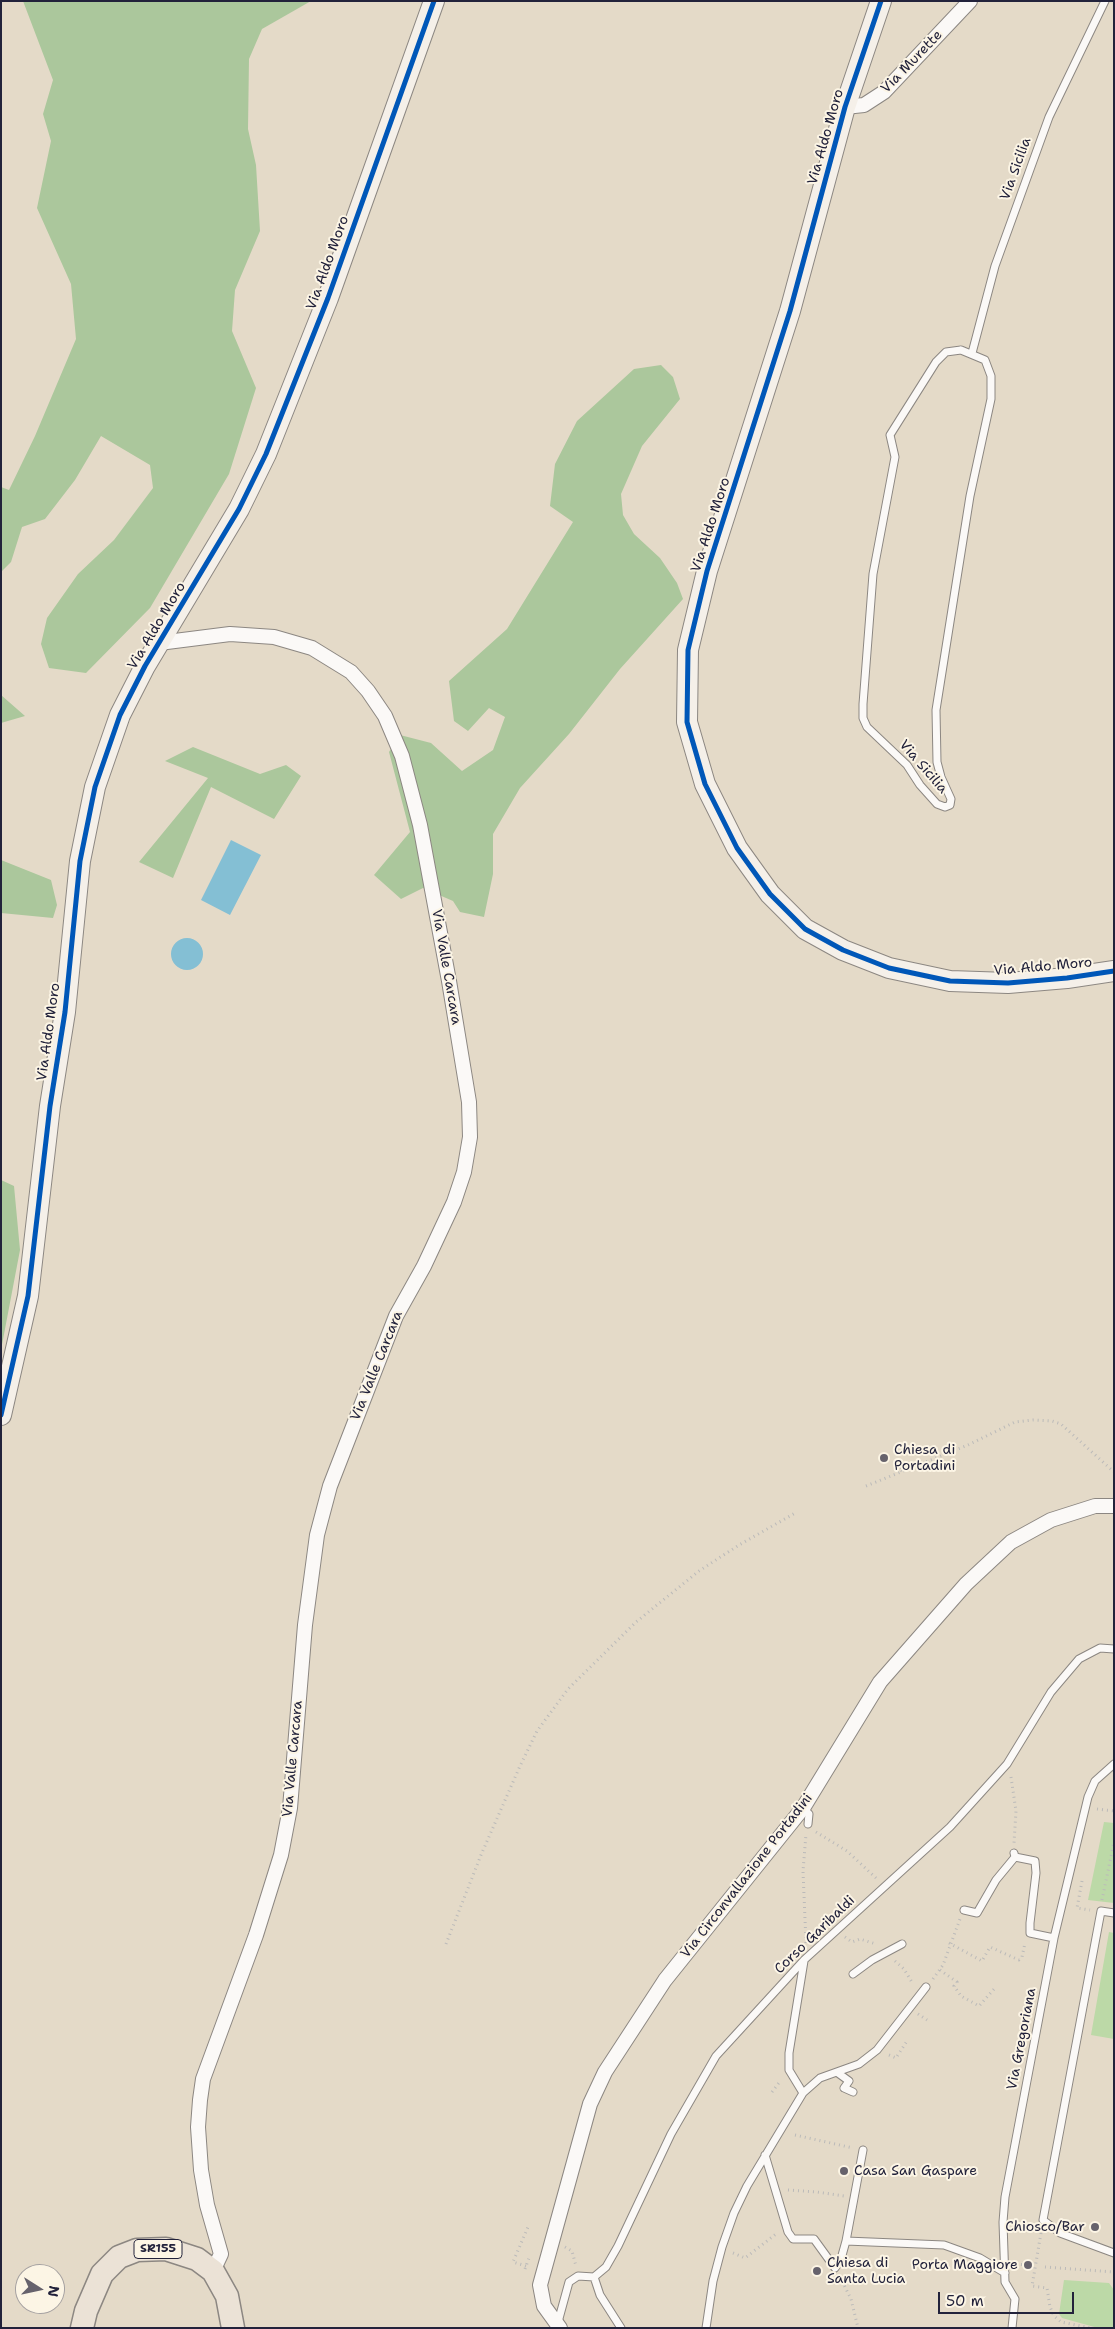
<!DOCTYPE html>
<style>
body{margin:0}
#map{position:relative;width:1115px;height:2329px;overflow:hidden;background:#e4dac8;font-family:"Shantell Sans",sans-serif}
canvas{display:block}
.frame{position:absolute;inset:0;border:2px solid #22223b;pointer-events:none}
.north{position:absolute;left:15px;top:2264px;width:50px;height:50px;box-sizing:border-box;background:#fcf5e5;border:1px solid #a5a1a1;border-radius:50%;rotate:100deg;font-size:14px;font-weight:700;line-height:20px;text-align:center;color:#22223b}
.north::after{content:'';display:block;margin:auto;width:18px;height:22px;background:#66626c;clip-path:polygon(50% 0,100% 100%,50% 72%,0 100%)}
.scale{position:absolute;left:938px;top:2292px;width:136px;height:22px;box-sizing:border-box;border:2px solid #22223b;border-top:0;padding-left:6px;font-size:15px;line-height:18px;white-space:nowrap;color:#22223b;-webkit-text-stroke:4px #fcf5e5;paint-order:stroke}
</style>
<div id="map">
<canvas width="1115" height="2329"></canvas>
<div class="frame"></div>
<div class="north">N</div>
<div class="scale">50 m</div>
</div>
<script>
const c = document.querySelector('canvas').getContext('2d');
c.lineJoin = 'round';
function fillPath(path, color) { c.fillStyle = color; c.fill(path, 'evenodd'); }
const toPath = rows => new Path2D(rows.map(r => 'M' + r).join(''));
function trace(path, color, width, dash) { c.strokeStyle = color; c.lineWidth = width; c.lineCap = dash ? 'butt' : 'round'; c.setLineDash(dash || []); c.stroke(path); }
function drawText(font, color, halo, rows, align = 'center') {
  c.font = font + ' "Shantell Sans",sans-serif'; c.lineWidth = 4; c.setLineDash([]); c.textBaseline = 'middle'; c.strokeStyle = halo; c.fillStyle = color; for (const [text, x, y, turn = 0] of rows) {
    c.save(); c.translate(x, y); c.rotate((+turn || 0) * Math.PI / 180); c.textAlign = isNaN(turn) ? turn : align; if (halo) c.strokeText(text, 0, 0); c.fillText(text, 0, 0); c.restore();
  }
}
fillPath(toPath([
 [1104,1822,1114,1823,1114,1903,1088,1900],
 [1109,1932,1114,1933,1114,2039,1091,2035],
 [1064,2280,1109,2283,1114,2290,1114,2328,1098,2328,1062,2318,1059,2314]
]), '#bcd9a7');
fillPath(toPath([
 [23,1,311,1,262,29,249,59,248,129,256,165,260,231,235,290,232,331,256,388,229,474,150,608,86,673,49,668,41,644,47,618,78,574,114,540,153,488,150,465,101,436,75,480,45,519,22,527,11,562,1,572,1,487,9,490,35,436,76,339,71,284,37,208,51,141,43,114,53,80],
 [661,365,673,377,680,399,642,446,621,494,623,515,634,534,660,558,677,583,683,599,620,669,569,734,520,788,493,834,493,874,484,917,460,912,453,901,423,888,401,899,374,875,410,832,389,752,400,735,431,743,462,771,493,750,505,717,489,708,468,731,454,721,449,681,507,629,573,522,550,506,555,464,577,421,634,369],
 [1,695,25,716,1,723],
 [193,747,260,774,286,765,301,776,274,819,211,787,173,878,139,862,208,778,165,761],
 [1,860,51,880,57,905,53,918,1,913],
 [1,1180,14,1186,20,1250,1,1350]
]), '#abc79c');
fillPath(toPath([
 [231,840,261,855,230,915,201,900],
 '171 954a16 16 0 1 1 32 0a16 16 0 1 1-32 0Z'
]), '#84bfd4');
const service = toPath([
 [961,350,985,360,991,376,991,399,970,496,936,710,937,762,941,777,951,799,950,805,945,807,937,804,920,785,907,765,867,727,863,718,863,704,873,574,895,457,890,435,936,362,946,352,961,350],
 [972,353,995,266,1049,117,1105,1],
 [803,1808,809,1814,808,1824],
 [1014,1853,1015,1857,1035,1861,1036,1873,1030,1923,1030,1933,1054,1938],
 [964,1910,977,1913,996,1880,1015,1857],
 [1114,1913,1101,1911,1043,2220,1060,2233,1114,2253],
 [853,1974,872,1960,902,1944],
 [838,2073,849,2081,844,2088,853,2092],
 [803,2093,789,2070,789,2053,804,1961],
 [765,2155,788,2232,793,2239,814,2239,835,2268,841,2259,846,2241,944,2245,980,2258,1005,2273],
 [846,2241,863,2150],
 [594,2277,606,2267,618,2246,671,2134,716,2056,804,1960,950,1827,1007,1764,1051,1692,1079,1659,1100,1648,1114,1649],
 [594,2277,600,2295,621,2328],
 [558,2322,569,2282,578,2276,594,2277],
 [706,2328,713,2281,722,2247,734,2213,747,2186,803,2093,820,2078,859,2064,877,2050,926,1987],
 [1012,2328,1015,2299,1005,2282,1003,2222,1005,2197,1054,1938,1088,1797,1095,1781,1114,1764]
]);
const minor = toPath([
 [845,107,864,105,884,92,970,1],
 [159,643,230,634,274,637,312,648,351,672,368,691,385,716,402,756,420,825,449,981,469,1102,470,1137,464,1172,454,1202,424,1266,396,1316,330,1486,317,1535,305,1625,290,1808,281,1855,256,1935,203,2079,200,2100,198,2127,201,2170,207,2205,221,2254,213,2271],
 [560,2328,544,2306,540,2285,590,2104,605,2072,665,1980,803,1808,880,1682,966,1584,1011,1542,1051,1520,1095,1506,1114,1506]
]);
const secondary = toPath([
 [881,1,845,107,790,311,707,571,688,650,687,722,705,784,737,848,770,894,805,929,843,950,889,968,950,981,1008,983,1067,978,1114,971],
 [1,1415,28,1296,50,1106,65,1012,80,861,95,787,120,715,145,666,239,509,266,454,328,298,434,1]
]);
const primary = toPath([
 [82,2328,86,2311,102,2274,119,2257,137,2250,166,2249,197,2259,213,2271,227,2296,233,2328]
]);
trace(service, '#8c8782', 9);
trace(minor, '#8c8782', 16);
trace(secondary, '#8c8782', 22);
trace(primary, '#8c8782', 25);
trace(toPath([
 [902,1471,899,1468,908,1463,906,1460],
 [866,1486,968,1445,1015,1422,1033,1420,1052,1421,1061,1424,1114,1472],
 [1011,1777,1016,1811,1014,1843],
 [1097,1809,1114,1811],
 [816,1832,847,1851,876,1878],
 [1082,1881,1077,1908,1090,1910],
 [1102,1900,1114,1842],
 [845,1937,852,1942,860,1939,876,1944],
 [806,1943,803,1871,806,1834],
 [949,1943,982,1961,990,1947,1019,1960,1022,1957,1025,1943],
 [446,1944,481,1855,520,1766,537,1731,568,1689,636,1622,699,1571,739,1545,797,1512],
 [895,1961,904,1969,913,1984],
 [940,1970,957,1982,954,1986,961,1996,979,2006,995,1988],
 [933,1979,943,1965,960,1919],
 [918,2014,927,2020],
 [889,2055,896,2058,907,2041],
 [772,2092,781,2080],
 [795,2135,853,2148],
 [788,2190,817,2192,844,2196],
 [1041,2233,1032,2286,1047,2288,1050,2307,1054,2316,1061,2322,1091,2328],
 [565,2247,572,2251,576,2266],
 [733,2253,745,2258,776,2234],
 [1016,2264,1028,2265],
 [526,2266,513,2262,528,2227],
 [1045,2267,1114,2272],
 [525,2269,529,2258],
 [840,2277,851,2299,858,2328]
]), '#bbbab9', 3, [1, 4]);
trace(service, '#fbf9f7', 7);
trace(minor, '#fbf9f7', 14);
trace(secondary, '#f5f0e9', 20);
trace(primary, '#ebe2d6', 22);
trace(toPath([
 [881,1,845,107,790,311,707,571,688,650,687,722,705,784,737,848,770,894,805,929,843,950,889,968,950,981,1008,983,1067,978,1114,971],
 [1,1415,28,1296,50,1106,65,1012,80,861,95,787,120,715,145,666,239,509,266,454,328,298,434,1]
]), '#0057b8', 5);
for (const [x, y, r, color] of [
 [884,1458,5,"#66626c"],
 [844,2171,5,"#66626c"],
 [1095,2227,5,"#66626c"],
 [1028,2265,5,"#66626c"],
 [817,2271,5,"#66626c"]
]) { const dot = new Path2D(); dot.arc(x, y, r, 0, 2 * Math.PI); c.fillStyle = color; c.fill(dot); trace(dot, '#fcf5e5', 2); }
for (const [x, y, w] of [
 [158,2249,48]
]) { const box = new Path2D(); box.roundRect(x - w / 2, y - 9.5, w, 19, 4); c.fillStyle = '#fcf5e5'; c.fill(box); trace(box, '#22223b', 1); }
drawText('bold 12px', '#22223b', null, [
 ["SR155",158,2249]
]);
drawText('14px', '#22223b', '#fcf5e5', [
 ["Via Murette",912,62,-46],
 ["Via Aldo Moro",826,137,-74],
 ["Via Sicilia",1016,169,-70],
 ["Via Aldo Moro",328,263,-70],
 ["Via Aldo Moro",711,525,-72],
 ["Via Aldo Moro",157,626,-59],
 ["Via Sicilia",923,767,49],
 ["Via Valle Carcara",446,967,80],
 ["Via Aldo Moro",1043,967,-5],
 ["Via Aldo Moro",49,1032,-82],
 ["Via Valle Carcara",377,1366,-68],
 ["Via Valle Carcara",293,1759,-85],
 ["Via Circonvallazione Portadini",747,1876,-52],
 ["Corso Garibaldi",815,1935,-44],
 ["Via Gregoriana",1022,2039,-79]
]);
drawText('14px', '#22223b', '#fcf5e5', [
 ["Chiesa di",894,1450],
 ["Portadini",894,1466],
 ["Casa San Gaspare",854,2171],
 ["Chiosco/Bar",1085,2227,"right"],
 ["Chiesa di",827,2263],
 ["Santa Lucia",827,2279],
 ["Porta Maggiore",1018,2265,"right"]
], 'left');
</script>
